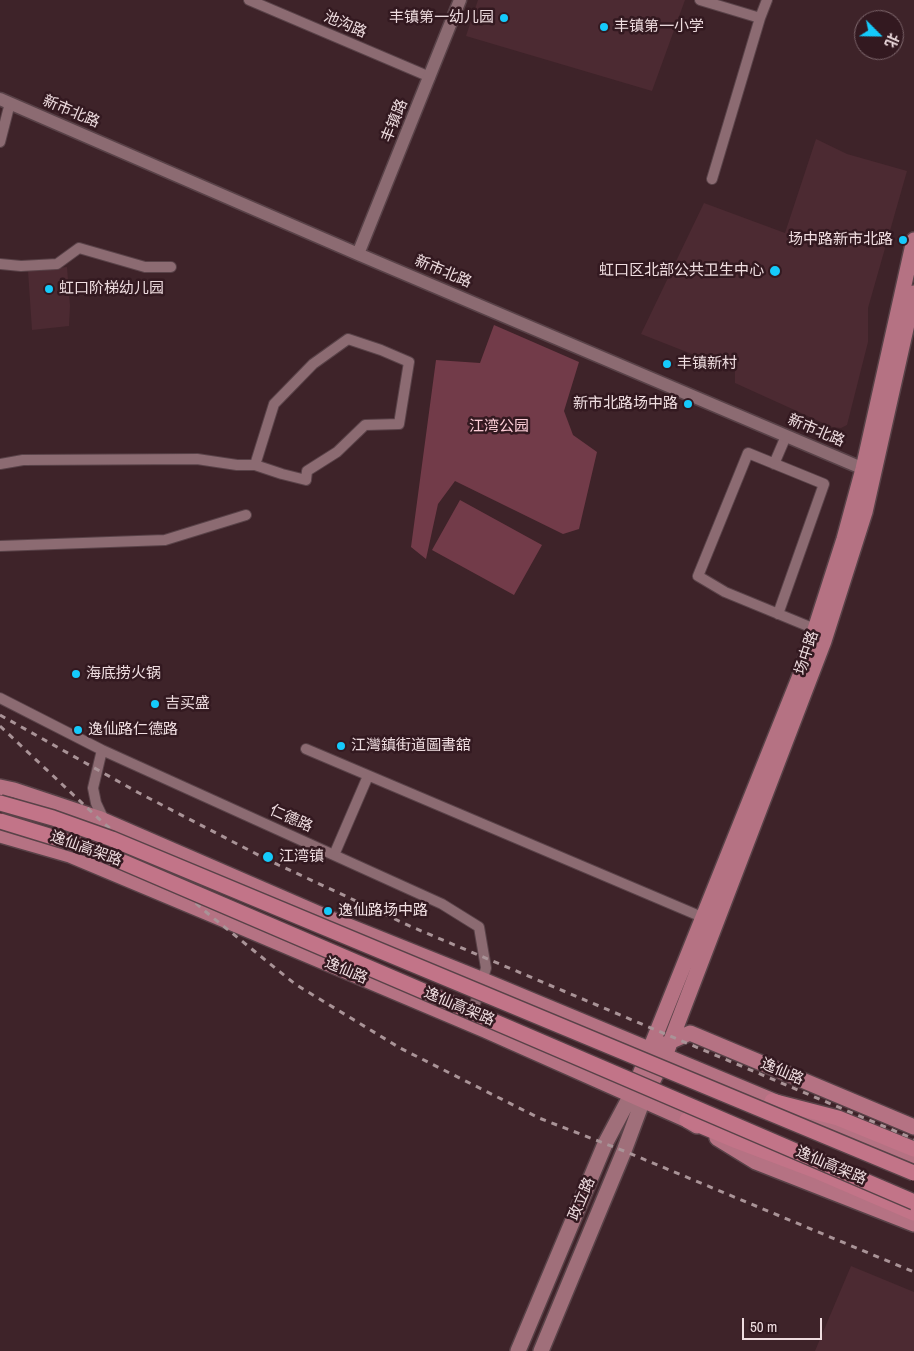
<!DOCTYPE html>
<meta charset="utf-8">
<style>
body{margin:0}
#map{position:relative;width:914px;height:1351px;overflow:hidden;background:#3e2329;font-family:"Archivo Narrow","Noto Sans SC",sans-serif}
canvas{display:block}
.north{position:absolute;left:854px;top:10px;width:50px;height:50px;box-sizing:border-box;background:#331920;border:1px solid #7e676d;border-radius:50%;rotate:113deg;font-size:14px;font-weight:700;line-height:20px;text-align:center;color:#efdde0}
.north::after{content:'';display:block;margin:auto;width:18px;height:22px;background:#15cafb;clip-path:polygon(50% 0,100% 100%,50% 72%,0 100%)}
.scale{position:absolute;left:742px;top:1318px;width:80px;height:22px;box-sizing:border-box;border:2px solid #efdde0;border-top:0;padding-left:6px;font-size:15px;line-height:18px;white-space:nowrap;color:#efdde0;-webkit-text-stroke:4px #331920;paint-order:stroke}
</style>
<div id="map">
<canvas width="914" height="1351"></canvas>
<div class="north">北</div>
<div class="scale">50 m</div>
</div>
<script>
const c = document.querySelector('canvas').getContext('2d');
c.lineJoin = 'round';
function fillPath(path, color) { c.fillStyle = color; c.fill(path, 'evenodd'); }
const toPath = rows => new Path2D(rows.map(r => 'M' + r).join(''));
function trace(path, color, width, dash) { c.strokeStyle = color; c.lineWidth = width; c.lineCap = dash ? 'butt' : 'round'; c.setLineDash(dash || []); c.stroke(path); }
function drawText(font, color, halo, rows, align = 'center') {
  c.font = font + ' "Archivo Narrow","Noto Sans SC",sans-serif'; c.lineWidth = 5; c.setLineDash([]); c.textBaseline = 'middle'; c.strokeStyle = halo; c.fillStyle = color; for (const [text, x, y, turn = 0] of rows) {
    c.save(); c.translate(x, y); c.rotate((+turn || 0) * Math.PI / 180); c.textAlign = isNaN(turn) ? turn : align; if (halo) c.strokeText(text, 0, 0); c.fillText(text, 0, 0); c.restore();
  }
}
fillPath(toPath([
 [478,0,685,0,652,91,466,36],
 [816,139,847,154,907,171,868,308,868,342,847,425,841,428,832,427,735,383,735,371,641,334,704,203,785,233],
 [67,267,70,306,69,326,32,330,28,271],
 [851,1266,914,1292,914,1351,815,1351]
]), '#4c2a32');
fillPath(toPath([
 [494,325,579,362,564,411,573,435,597,452,579,529,563,534,455,481,438,504,426,559,411,547,436,360,480,363],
 [460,500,542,545,514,595,432,550]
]), '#723b49');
const minor = toPath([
 [249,0,430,77],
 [700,0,760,18],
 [0,142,10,103],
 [712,179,760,18,767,0],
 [0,264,21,266,57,264,79,248,145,267,171,267],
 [0,464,23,460,197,459,237,465,255,465,282,474,306,480,307,471,337,452,365,425,399,424,409,362,381,350,348,339,313,364,274,404,255,465],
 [774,464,786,436],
 [0,546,165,540,246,515],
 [778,614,824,484,748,453,698,576,725,592,815,629],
 [0,698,102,750,442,904,479,927,486,968,471,1017],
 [306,749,702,917],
 [102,750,93,788,96,803,104,820],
 [334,855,368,776]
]);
const tertiary = toPath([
 [0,99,358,254,871,472],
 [358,254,460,0]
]);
const secondary = toPath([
 [518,1351,605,1144,631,1095],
 [541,1351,624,1151,643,1100]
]);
const primary = toPath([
 [0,787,14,790,98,818,326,917,483,980,783,1105],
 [0,835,70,855,206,912,485,1030,687,1120,697,1126],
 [665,1044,690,1033,914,1127],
 [632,1094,801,673,844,539,863,469,914,240],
 [644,1099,665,1056,824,641,865,512,914,293],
 [804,1114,914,1160],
 [717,1138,756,1162,914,1224]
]);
const trunk = toPath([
 [772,1101,838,1118,914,1149],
 [687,1120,737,1141,819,1172,914,1213]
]);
trace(minor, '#594248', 12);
trace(tertiary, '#594248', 15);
trace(secondary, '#594248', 18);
trace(primary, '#594248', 18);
trace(trunk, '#594248', 18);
trace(minor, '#8c6b72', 10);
trace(tertiary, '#8c6b72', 12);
trace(secondary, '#a06f7a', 15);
trace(primary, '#b57283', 15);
trace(trunk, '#c27488', 15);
trace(toPath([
 [0,715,139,793,268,860,412,927,914,1139],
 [0,726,98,818,206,912,295,984,400,1048,539,1118,624,1151,914,1272]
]), '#a99397', 3, [6, 6]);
const trunkBridge = toPath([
 [0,803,53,818,112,839,914,1173],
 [0,821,95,850,914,1202]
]);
trace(trunkBridge, '#594248', 18, []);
trace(trunkBridge, '#c27488', 15);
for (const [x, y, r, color] of [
 [504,18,5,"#15cafb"],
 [604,27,5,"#15cafb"],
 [903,240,5,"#15cafb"],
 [775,271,6,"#15cafb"],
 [49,289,5,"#15cafb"],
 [667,364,5,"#15cafb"],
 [688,404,5,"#15cafb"],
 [76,674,5,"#15cafb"],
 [155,704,5,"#15cafb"],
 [78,730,5,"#15cafb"],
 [341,746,5,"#15cafb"],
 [268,857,6,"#15cafb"],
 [328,911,5,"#15cafb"]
]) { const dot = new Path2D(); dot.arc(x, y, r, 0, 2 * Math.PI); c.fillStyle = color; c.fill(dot); trace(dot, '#331920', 2); }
drawText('15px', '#efdde0', '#331920', [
 ["丰镇第一幼儿园",494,18,"right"],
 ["丰镇第一小学",614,27],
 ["场中路新市北路",893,240,"right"],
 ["虹口区北部公共卫生中心",764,271,"right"],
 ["虹口阶梯幼儿园",59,289],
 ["丰镇新村",677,364],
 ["新市北路场中路",678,404,"right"],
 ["海底捞火锅",86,674],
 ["吉买盛",165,704],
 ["逸仙路仁德路",88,730],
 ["江灣鎮街道圖書舘",351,746],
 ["江湾镇",279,857],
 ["逸仙路场中路",338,911]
], 'left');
drawText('15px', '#efdde0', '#331920', [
 ["池沟路",345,25,23],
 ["新市北路",71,112,23],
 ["丰镇路",395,121,-68],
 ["新市北路",443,272,23],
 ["新市北路",816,431,23],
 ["场中路",807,653,-72],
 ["仁德路",291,819,24],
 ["逸仙高架路",86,849,20],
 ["逸仙路",346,971,23],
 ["逸仙高架路",459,1007,23],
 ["逸仙路",782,1072,23],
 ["逸仙高架路",831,1166,23],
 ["政立路",582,1199,-67]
]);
drawText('15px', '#fdced8', '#331920', [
 ["江湾公园",499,427]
]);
</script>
